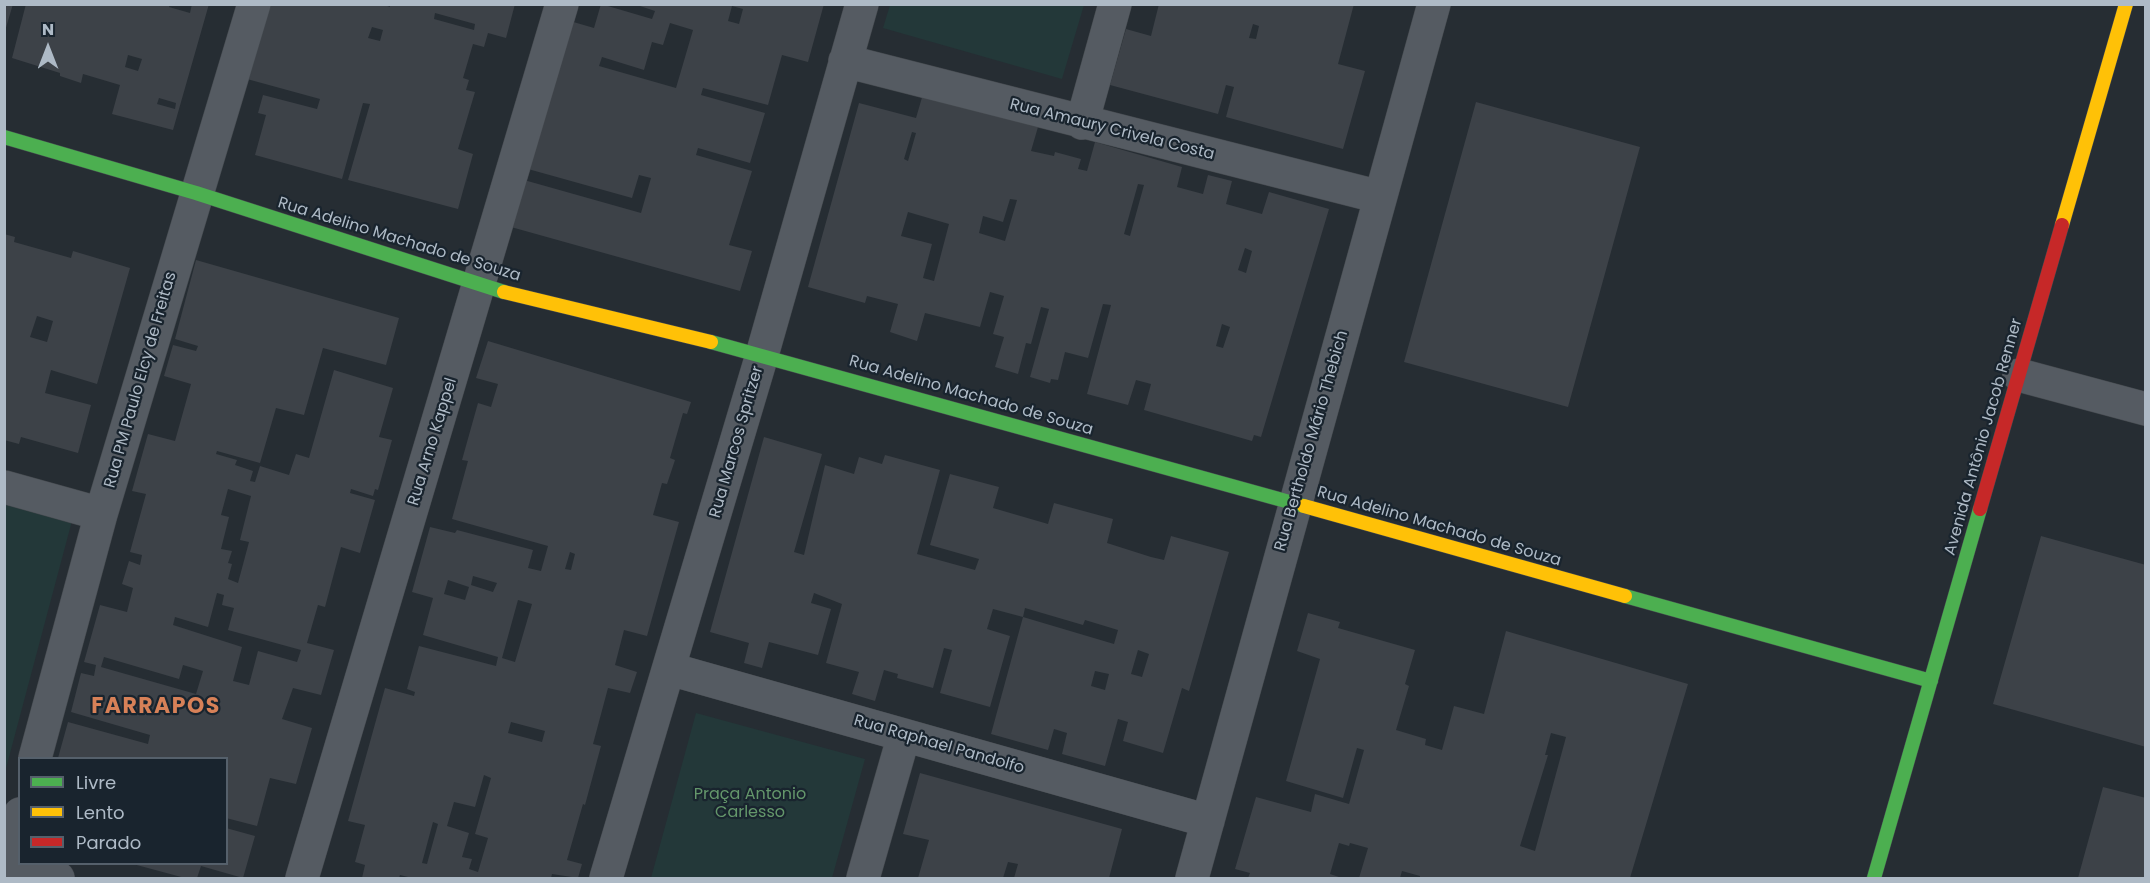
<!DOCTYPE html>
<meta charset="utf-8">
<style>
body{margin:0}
#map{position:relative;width:2150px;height:883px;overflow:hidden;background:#262d33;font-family:Poppins,sans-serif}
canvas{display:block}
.frame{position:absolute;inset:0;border:6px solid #aebac6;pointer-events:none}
.legend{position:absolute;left:18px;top:757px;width:210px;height:108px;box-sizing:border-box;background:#19242e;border:2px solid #55606b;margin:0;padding:8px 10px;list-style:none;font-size:18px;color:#aebac6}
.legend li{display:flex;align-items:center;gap:12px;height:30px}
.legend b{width:30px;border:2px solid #55606b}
.north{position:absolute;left:18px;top:18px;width:60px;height:60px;-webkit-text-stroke:4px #19242e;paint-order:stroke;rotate:0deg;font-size:16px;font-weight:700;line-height:24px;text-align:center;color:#aebac6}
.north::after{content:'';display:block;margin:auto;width:21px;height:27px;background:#aebac6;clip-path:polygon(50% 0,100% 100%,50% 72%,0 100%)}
</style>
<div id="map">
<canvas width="2150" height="883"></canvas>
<div class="frame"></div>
<ul class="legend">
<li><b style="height:8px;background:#4caf50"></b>Livre</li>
<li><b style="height:8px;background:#ffc107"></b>Lento</li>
<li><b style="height:8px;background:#c62828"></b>Parado</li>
</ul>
<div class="north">N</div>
</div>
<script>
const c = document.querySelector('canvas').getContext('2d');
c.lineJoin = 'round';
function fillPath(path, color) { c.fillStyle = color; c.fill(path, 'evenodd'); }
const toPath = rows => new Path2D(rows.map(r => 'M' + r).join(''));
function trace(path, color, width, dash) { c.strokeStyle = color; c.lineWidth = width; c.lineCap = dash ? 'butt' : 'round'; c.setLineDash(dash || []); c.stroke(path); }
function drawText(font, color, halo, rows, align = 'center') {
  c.font = font + ' Poppins,sans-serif'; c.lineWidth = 4.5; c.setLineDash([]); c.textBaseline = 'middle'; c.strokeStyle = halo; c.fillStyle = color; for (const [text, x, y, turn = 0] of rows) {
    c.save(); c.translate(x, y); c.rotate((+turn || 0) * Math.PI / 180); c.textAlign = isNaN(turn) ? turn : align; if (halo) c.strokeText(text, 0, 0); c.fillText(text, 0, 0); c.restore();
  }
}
fillPath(toPath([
 [890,5,890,4,1084,5,1062,79,883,28],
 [5,483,77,502,5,772],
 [696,713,865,759,832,878,651,878]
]), '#233839');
fillPath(toPath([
 [4,4,13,4,5,31,4,31],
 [26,4,170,4,169,7,190,13,192,4,209,4,173,130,112,114,120,85,83,74,81,83,60,76,60,73,12,58],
 [128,55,142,59,138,71,125,67],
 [159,98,176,103,175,109,157,104],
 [267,4,382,4,390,7,390,4,515,4,506,38,488,33,484,47,473,44,463,78,469,80,466,90,475,92,458,149,473,154,458,209,348,180,370,104,363,103,342,179,255,155,266,115,258,113,263,95,317,109,320,99,247,79],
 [435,13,475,24,474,30,434,19],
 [372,27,383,30,380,41,368,38],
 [601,4,652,19,655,11,634,4,824,4,808,62,782,55,768,105,703,88,701,95,765,113,750,163,698,148,696,155,752,171,729,245,752,251,740,291,511,227,524,180,641,213,651,178,639,175,632,198,528,169,570,21,594,28],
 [732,6,743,9,739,24,728,21],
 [670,23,693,30,676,88,599,66,602,57,644,70,652,42,663,45],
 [1159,4,1354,4,1338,64,1365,71,1343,149,1226,117,1234,87,1226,85,1218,114,1110,85,1126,29,1151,36],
 [1253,24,1259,26,1256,39,1249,38],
 [923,94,1038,127,1031,151,1054,156,1055,152,1081,159,1078,169,1087,171,1095,142,1182,167,1177,187,1203,194,1208,175,1232,181,1226,204,1262,214,1269,192,1329,209,1261,437,1254,435,1252,441,1144,410,1151,384,1136,380,1128,405,1087,394,1111,305,1103,304,1088,358,1065,352,1058,380,1051,379,1050,383,1030,377,1049,309,1041,307,1031,344,1026,343,1018,374,995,367,1004,337,993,334,1004,296,990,292,980,327,925,313,917,341,890,332,898,304,867,296,865,303,808,287,859,103,916,118],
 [912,132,916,133,908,161,904,159],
 [1138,184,1144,185,1130,236,1124,234],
 [1010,199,1017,200,1005,241,979,233,983,216,1003,222],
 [908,212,949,224,934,281,923,278,932,244,901,236],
 [1245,248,1252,251,1246,273,1238,270],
 [1222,324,1230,327,1223,348,1216,346],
 [1476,102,1640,147,1568,407,1404,362],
 [4,234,15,237,14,242,71,258,73,251,130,268,97,384,51,370,45,393,91,405,78,453,21,437,19,444,4,440],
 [37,316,53,321,47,342,30,337],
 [196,260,399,318,386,365,323,348,304,415,276,408,260,463,217,451,216,454,237,460,235,465,253,471,250,481,255,482,260,466,289,475,296,454,309,458,334,370,393,388,379,437,392,440,378,490,375,489,373,496,351,489,350,493,375,500,360,553,341,547,325,607,318,605,307,643,334,650,321,695,293,688,282,719,312,728,296,784,270,778,257,826,226,818,226,758,58,758,68,722,148,744,150,735,71,712,81,673,94,676,96,665,84,662,100,605,127,612,133,588,122,584,129,561,140,565,142,555,130,552,146,494,132,491,148,434,175,441,191,384,164,376,173,345,196,351,198,346,175,339],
 [228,489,251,496,240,540,249,542,238,583,228,579,232,564,228,563,232,551,221,549,229,517,221,515],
 [217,593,224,595,222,605,234,608,228,630,301,650,297,662,258,651,249,685,233,681,242,647,173,625,175,617,208,627],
 [104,657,179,679,183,665,203,671,196,694,101,667],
 [488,341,691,402,687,414,683,413,670,458,675,460,667,484,662,483,653,515,679,522,647,636,624,630,615,665,637,672,630,693,608,688,593,744,601,746,585,805,583,804,567,860,582,864,578,878,552,874,551,878,412,878,400,875,399,878,362,878,365,865,355,862,365,825,348,821,385,688,414,696,415,692,407,689,419,646,496,666,498,657,423,635,433,598,412,592,430,527,455,533,457,530,533,550,528,568,541,571,548,546,452,519,468,461,462,460,478,403,491,407,498,384,476,378],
 [570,552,575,554,571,570,565,569],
 [473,576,497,583,493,592,471,585],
 [448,580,469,587,465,600,444,594],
 [518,600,532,604,515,662,502,658],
 [511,722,545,731,542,742,508,733],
 [484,775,491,778,475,834,488,838,478,872,469,869,472,859,462,857,469,833,447,826,454,802,475,807],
 [433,822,438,824,427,864,422,863],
 [764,437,822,454,794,552,804,555,825,465,854,474,859,457,882,464,885,455,940,470,917,554,975,570,979,559,930,545,950,474,999,487,993,508,1048,524,1054,503,1113,519,1107,543,1151,557,1164,560,1171,536,1229,552,1189,691,1182,688,1163,753,1123,741,1128,722,1118,719,1105,766,1062,754,1067,733,1054,729,1048,750,991,734,1023,617,1114,644,1118,630,1085,620,1083,625,1025,608,1023,617,993,609,987,629,1010,636,990,707,940,693,952,650,944,648,933,688,897,678,898,674,884,670,875,701,852,694,859,672,826,663,842,604,814,593,811,603,831,609,818,655,769,642,762,668,744,663,749,643,710,632],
 [1138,650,1149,654,1142,677,1131,674],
 [1095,671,1109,674,1105,690,1091,686],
 [2041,536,2146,565,2146,747,1993,704],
 [1308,613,1340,622,1338,628,1415,650,1405,684,1409,686,1396,730,1426,739,1425,745,1442,750,1454,706,1484,714,1506,631,1688,684,1630,878,1420,878,1420,876,1402,871,1400,878,1359,878,1368,848,1350,843,1349,846,1339,843,1330,874,1342,878,1248,878,1250,873,1235,869,1256,797,1311,812,1315,794,1349,804,1364,750,1357,748,1343,798,1286,781,1320,659,1297,651],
 [1551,733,1566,737,1535,851,1520,846,1548,755,1545,755],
 [920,773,1122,829,1109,878,1014,878,1018,864,1008,862,1003,878,918,878,929,840,903,834],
 [2103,787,2146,798,2146,878,2078,878],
 [226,828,255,836,243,878,201,866,197,878,185,878,133,864,226,864]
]), '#3d4248');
const street = toPath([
 [845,61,1380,197],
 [1082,123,1115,4],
 [2019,375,2146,409],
 [4,487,101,514],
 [670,669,1208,821],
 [35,758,101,514,254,4],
 [4,864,58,878],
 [6,864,20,814],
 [302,878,562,4],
 [606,878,762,355,862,4],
 [863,878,904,735],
 [1192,878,1434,4]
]);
const fast = toPath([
 [4,137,196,193,504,292],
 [711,342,1304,506],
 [1625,596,1931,681],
 [1874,878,1980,509]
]);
const slow = toPath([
 [2062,225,2126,4],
 [504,292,711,342],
 [1304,506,1625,596]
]);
const jam = toPath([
 [1980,509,2062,225]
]);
trace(street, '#44494e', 34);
trace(fast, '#44494e', 15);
trace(slow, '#44494e', 15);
trace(jam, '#44494e', 15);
trace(street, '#555b62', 33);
trace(fast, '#4caf50', 14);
trace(slow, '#ffc107', 14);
trace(jam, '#c62828', 14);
drawText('16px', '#aebac6', '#19242e', [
 ["Rua Amaury Crivela Costa",1112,130,14],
 ["Rua Adelino Machado de Souza",399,240,17],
 ["Rua PM Paulo Elcy de Freitas",141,380,-74],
 ["Rua Adelino Machado de Souza",971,396,16],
 ["Avenida Antônio Jacob Renner",1984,437,-74],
 ["Rua Bertholdo Mário Thebich",1312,441,-74],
 ["Rua Arno Kappel",433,442,-73],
 ["Rua Marcos Spritzer",737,442,-74],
 ["Rua Adelino Machado de Souza",1439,527,16],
 ["Rua Raphael Pandolfo",939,745,16]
]);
drawText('16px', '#64976b', '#19242e', [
 ["Praça Antonio",750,795],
 ["Carlesso",750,813]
]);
c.letterSpacing = '1.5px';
drawText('bold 22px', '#d78158', '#19242e', [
 ["FARRAPOS",156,707]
]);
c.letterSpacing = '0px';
</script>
